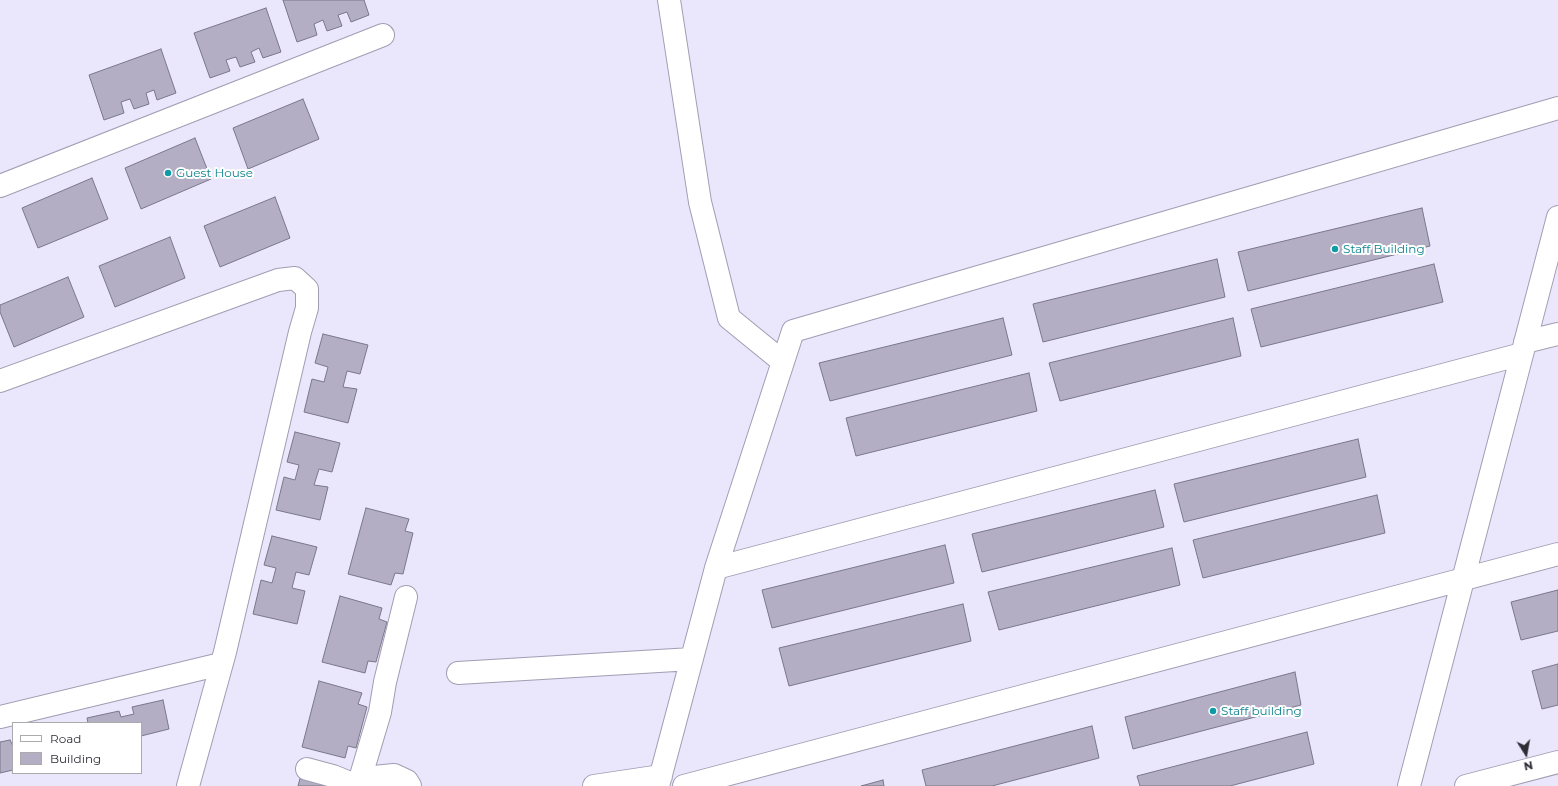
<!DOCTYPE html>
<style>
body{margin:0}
#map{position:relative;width:1558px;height:786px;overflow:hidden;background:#eae6fc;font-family:Montserrat,sans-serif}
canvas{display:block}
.legend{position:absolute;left:12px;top:722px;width:130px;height:52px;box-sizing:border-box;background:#fff;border:1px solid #ababae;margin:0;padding:5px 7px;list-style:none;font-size:12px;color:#2e2c34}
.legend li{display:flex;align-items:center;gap:8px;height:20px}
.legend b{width:20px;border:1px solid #ababae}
.north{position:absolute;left:1506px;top:734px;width:40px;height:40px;-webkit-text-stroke:3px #fff;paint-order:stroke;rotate:169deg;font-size:11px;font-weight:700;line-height:16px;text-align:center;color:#2e2c34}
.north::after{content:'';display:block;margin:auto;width:14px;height:18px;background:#2e2c34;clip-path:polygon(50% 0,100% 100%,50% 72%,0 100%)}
</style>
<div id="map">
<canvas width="1558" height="786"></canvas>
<ul class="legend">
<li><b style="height:5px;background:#fff"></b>Road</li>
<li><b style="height:11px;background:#b3aec3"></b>Building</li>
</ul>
<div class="north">N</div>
</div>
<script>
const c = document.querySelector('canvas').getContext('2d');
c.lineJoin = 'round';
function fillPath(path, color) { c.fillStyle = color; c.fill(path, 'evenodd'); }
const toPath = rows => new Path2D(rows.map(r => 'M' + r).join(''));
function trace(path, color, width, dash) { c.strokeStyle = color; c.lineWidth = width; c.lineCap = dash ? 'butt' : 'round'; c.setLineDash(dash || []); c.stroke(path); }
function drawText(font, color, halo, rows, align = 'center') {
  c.font = font + ' Montserrat,sans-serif'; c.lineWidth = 4; c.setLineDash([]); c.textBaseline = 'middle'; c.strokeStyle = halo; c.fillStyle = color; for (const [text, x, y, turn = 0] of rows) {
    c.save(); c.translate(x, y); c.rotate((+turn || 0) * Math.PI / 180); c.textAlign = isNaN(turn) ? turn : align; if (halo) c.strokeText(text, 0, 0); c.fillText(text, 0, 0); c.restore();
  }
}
const building = toPath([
 [283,0,364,0,369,15,351,22,347,12,338,15,342,26,327,31,323,20,314,24,317,35,297,42,283,0],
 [266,8,281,52,263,58,259,48,251,52,255,62,240,67,236,57,226,60,230,71,210,78,194,33,266,8],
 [161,49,176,93,157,100,154,90,146,93,149,104,134,109,130,99,121,102,124,113,104,120,89,75,161,49],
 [303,99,319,139,248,169,233,128,303,99],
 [195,138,211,179,141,209,125,168,195,138],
 [92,178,108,219,38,248,22,208,92,178],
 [275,197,290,238,220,267,204,226,275,197],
 [1422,208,1430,246,1248,291,1238,252,1422,208],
 [170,237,185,278,115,307,99,266,170,237],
 [1217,259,1225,297,1043,342,1033,304,1217,259],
 [1434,264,1443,302,1261,347,1251,309,1434,264],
 [68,277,84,317,14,347,0,312,0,305,68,277],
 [1003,318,1012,355,830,401,819,363,1003,318],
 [1233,318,1241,356,1060,401,1049,363,1233,318],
 [323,334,368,345,360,374,347,371,343,387,357,389,348,423,304,412,312,379,324,382,328,367,315,363,323,334],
 [1029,373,1037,411,856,456,846,418,1029,373],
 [295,432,340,443,332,472,319,469,314,485,328,487,320,520,276,510,284,477,295,480,299,465,287,462,295,432],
 [1358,439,1366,477,1184,522,1174,484,1358,439],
 [1155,490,1164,527,982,572,972,534,1155,490],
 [1377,495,1385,533,1203,578,1193,540,1377,495],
 [366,508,409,519,405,531,413,533,403,574,395,573,391,585,348,574,366,508],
 [272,536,317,547,309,575,296,572,292,588,305,591,297,624,253,614,261,580,272,583,276,568,264,565,272,536],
 [945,545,954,583,772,628,762,590,945,545],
 [1172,548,1180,585,999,630,988,592,1172,548],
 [1558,590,1558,631,1521,640,1511,602,1558,590],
 [340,596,382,608,379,619,387,622,376,662,368,661,365,673,322,662,340,596],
 [963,604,971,641,789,686,779,648,963,604],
 [1558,664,1558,705,1542,709,1532,671,1558,664],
 [1295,672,1301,705,1133,749,1125,717,1295,672],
 [319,681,362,693,358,704,367,707,356,748,348,746,345,758,302,747,319,681],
 [163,700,169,729,141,736,141,723,88,723,87,718,119,711,121,717,134,714,132,707,163,700],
 [1092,726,1099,758,992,786,926,786,922,770,1092,726],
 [1307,732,1314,764,1230,786,1140,786,1137,776,1307,732],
 [10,740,13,746,13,770,0,773,0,742,10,740],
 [301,775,343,786,298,786,301,775],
 [883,780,884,786,861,786,883,780]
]);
fillPath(building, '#b3aec3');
trace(building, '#7b778a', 1);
const minor = toPath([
 [669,0,700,202,729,318,783,362],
 [0,186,383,35],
 [1525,342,1558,334],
 [0,381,278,280,295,278,307,289,307,308,300,332,225,652,188,786],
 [716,568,1522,354],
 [458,673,692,659],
 [0,717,221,664],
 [307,769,333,776,357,786],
 [358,786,380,712,385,682,406,597],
 [359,786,374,777,394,775,407,781,410,786],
 [594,786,661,776],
 [658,786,716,568,793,331,1558,108],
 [684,786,1558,554],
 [1409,786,1558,217],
 [1466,786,1558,762]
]);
trace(minor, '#a19db2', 24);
trace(minor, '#fff', 22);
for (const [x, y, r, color] of [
 [168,173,4,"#0f9aa8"],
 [1335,249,4,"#0f9aa8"],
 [1213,711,4,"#0f9aa8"]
]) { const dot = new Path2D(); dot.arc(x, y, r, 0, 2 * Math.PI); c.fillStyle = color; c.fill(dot); trace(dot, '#fff', 1.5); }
drawText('12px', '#0d838f', '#fff', [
 ["Guest House",176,173],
 ["Staff Building",1343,249],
 ["Staff building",1221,711]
], 'left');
</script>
